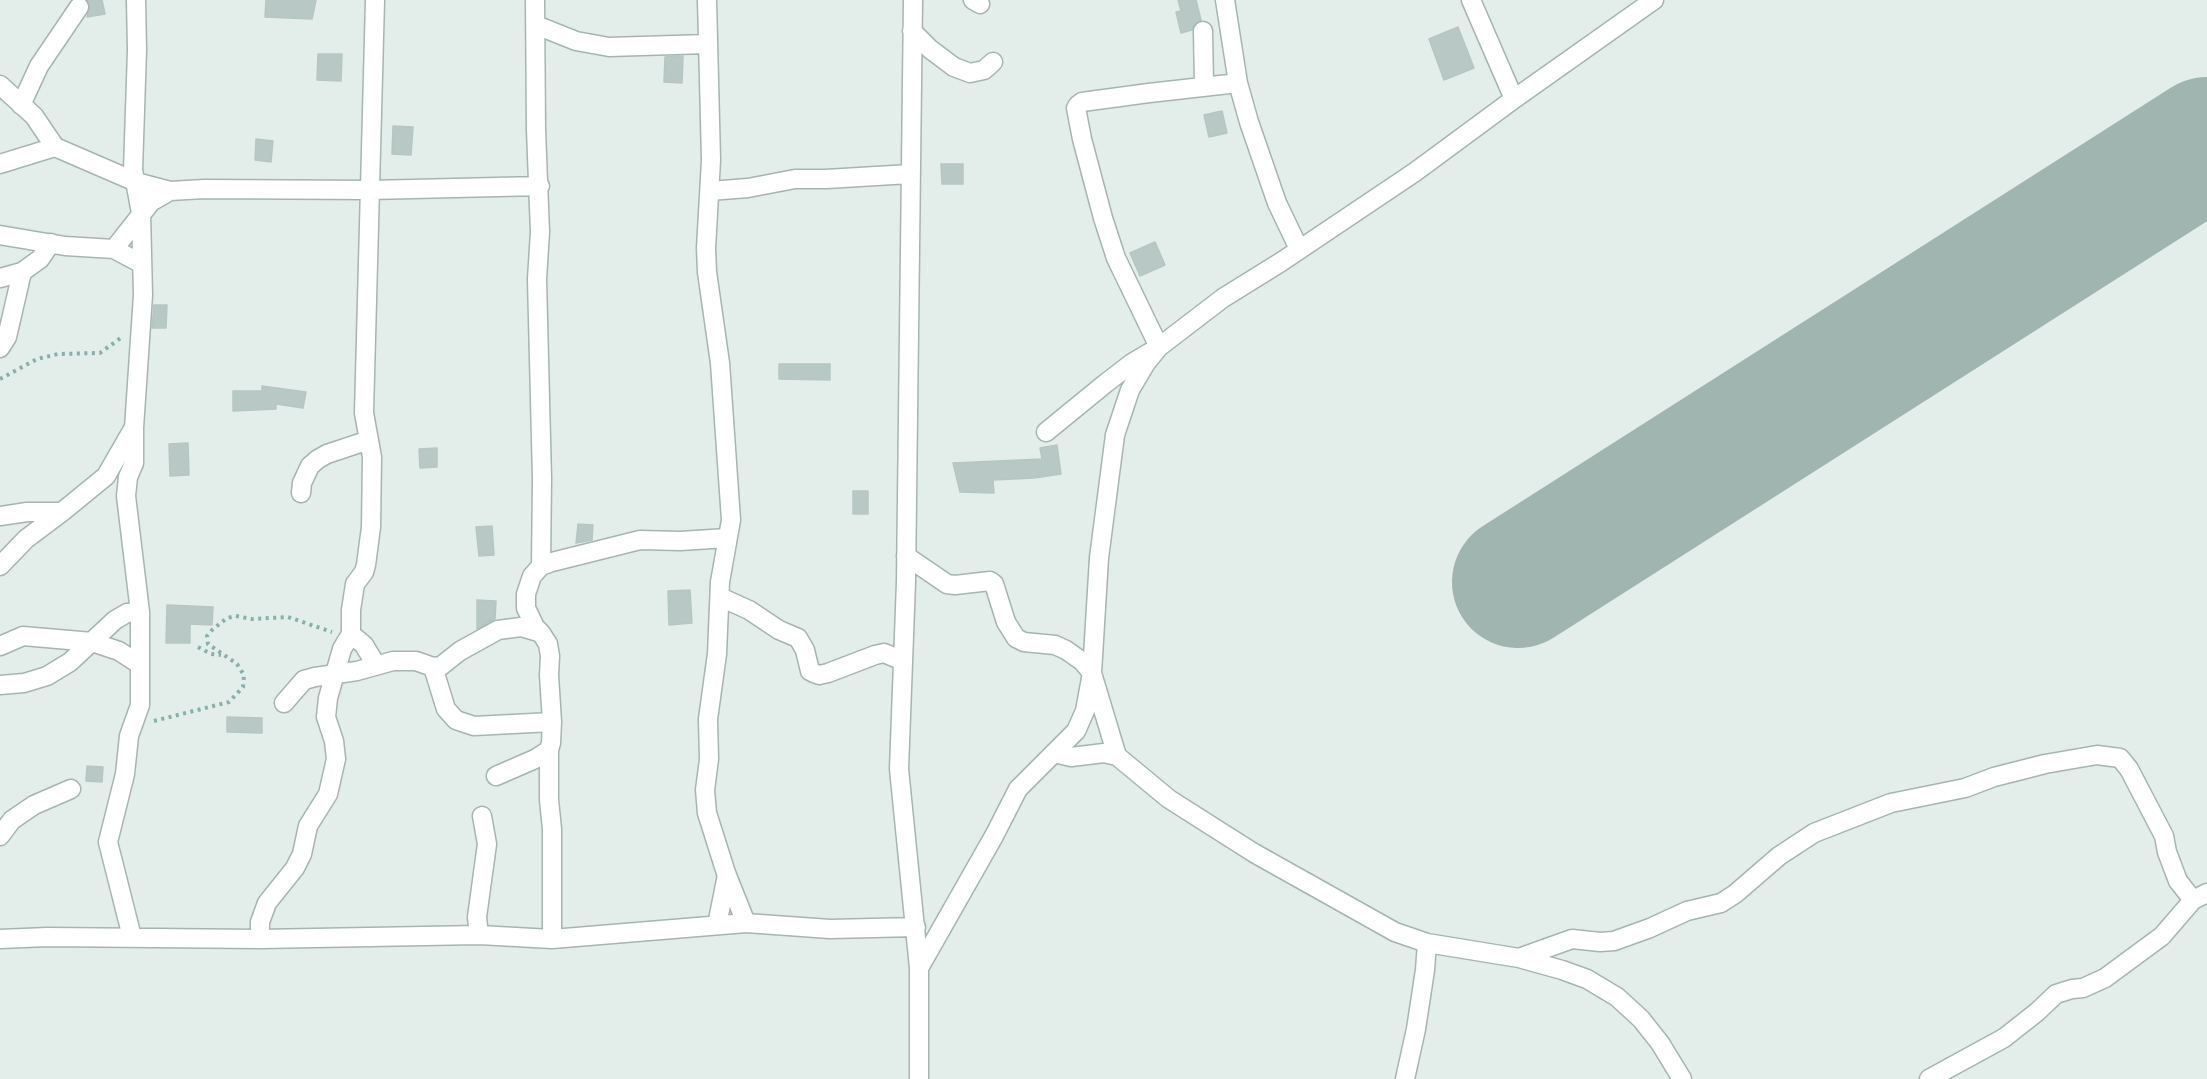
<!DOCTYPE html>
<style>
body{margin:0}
canvas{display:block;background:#e3edea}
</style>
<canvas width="2207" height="1079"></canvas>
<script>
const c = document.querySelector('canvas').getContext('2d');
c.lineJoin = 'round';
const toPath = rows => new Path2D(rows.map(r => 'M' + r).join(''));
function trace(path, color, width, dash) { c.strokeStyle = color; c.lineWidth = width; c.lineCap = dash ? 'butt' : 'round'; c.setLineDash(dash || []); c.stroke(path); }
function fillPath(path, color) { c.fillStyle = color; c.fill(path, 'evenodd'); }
trace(toPath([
 [1518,582,2207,143]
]), '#a0b4b0', 132);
const building = toPath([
 [87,0,102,0,105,14,87,17,90,7,87,0],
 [266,0,316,0,312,19,265,17,266,0],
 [1178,0,1196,0,1201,20,1194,25,1192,30,1181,33,1176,12,1181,11,1178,0],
 [1458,27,1474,68,1444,80,1429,39,1458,27],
 [318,54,342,54,341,81,317,80,318,54],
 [683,56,682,83,664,82,665,57,683,56],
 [1222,111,1227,133,1209,137,1204,115,1222,111],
 [393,126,413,127,411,155,392,154,393,126],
 [256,139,273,141,271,162,255,160,256,139],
 [941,164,963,164,963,184,942,184,941,164],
 [1155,242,1165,265,1140,276,1130,253,1155,242],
 [154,305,167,305,166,328,152,328,154,305],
 [779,364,830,364,830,380,779,379,779,364],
 [262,386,306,392,303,408,276,404,276,409,233,411,233,391,262,391,262,386],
 [188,443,189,475,170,476,169,444,188,443],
 [1057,445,1061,474,1034,478,993,480,994,493,960,492,953,463,1042,459,1040,448,1057,445],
 [437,448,437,467,420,468,419,449,437,448],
 [853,491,868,491,868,514,853,514,853,491],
 [578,524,593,525,592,540,576,543,578,524],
 [492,526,494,555,479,556,476,527,492,526],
 [690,590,692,623,669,625,668,591,690,590],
 [477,600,496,601,495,619,477,629,477,600],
 [167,605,213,607,212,625,190,624,190,643,166,643,167,605],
 [227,717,262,718,262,733,227,732,227,717],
 [87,766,103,767,102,782,86,781,87,766]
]);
fillPath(building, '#b8c8c4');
trace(building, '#b5c7c3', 1.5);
const minor = toPath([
 [375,0,364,413,372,457,371,527,366,565,364,572,355,584,351,610,351,634,364,645,376,665],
 [535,0,536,130,540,232,537,279,542,479,541,566],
 [707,0,711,160,706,248,707,272,720,363,731,520,720,582,717,654,708,719,709,759,705,790,707,813,726,873,746,923],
 [913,0,906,582,899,769,919,968,919,1079],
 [973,0,980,4],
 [1225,0,1238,83,1249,122,1277,203,1299,249],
 [1471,0,1514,99],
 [536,25,576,41,609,47,707,44],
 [912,31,930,49,954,67,970,73,984,70,993,62],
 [1203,31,1204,86],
 [0,85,34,116,55,147,136,182,170,191],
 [21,105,39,66,79,7],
 [0,164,55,147],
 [710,191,748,188,795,179,826,179,910,174],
 [0,235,65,246,114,249,142,264],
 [114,249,151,202,170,191,204,189,370,190,540,186],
 [0,278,22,272,40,259,51,243],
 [0,348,7,337,22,272],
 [1046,432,1106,383,1132,363,1159,347,1116,258,1103,218,1082,139,1076,108,1078,105,1082,102,1149,93,1238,83],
 [301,493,302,483,310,466,318,459,327,454,369,440],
 [0,516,27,512,62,512],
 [906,556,947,584,955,585,990,581,994,584,1006,622,1016,638,1024,642,1055,645,1066,650,1083,662,1092,673,1117,756,1169,799,1254,853,1395,932,1427,943,1519,958,1562,970,1587,979,1617,997,1641,1019,1660,1043,1682,1079],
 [0,566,26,539,62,512,106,476,133,429],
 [720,597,749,610,779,630,798,638,805,650,810,671,814,673,819,675,828,673,875,655,884,653,903,661],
 [541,633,548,644,550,656,549,675,552,722,551,743,549,750,549,800,552,829,552,939],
 [0,646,23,636,92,642,119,651,139,664],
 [433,667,446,709,456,720,474,726,552,722],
 [0,685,24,683,47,676,70,662,115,620,127,613,140,612],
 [284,703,304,680,315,677,357,671,393,661,416,661,433,667,441,666,460,651,498,630,521,627,541,633,535,627,526,608,526,594,532,576,541,566,552,562,640,540,680,541,727,538],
 [1054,753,1071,757,1104,753,1117,756],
 [496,776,535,759,549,750],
 [0,836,12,820,34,805,71,789],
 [717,925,727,875],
 [479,935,477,917,487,844,482,816],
 [132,937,108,842,125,774,129,736,140,705,140,612,126,496,128,477,134,463,134,428,143,295,141,213,133,170,137,50,136,0],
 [0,939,47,937,260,939,479,935,552,939,746,923,830,929,916,927],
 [260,939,260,922,267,903,295,868,302,854,308,826,328,794,336,759,334,741,326,717,328,698,342,649,351,634],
 [1519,958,1572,939,1600,942,1614,941,1650,928,1687,911,1721,903,1735,894,1779,856,1814,833,1891,803,1965,788,1994,777,2045,764,2097,755,2120,758,2129,769,2164,836,2167,852,2178,881,2193,900,2207,893],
 [919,968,994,836,1018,789,1076,731,1085,711,1092,673,1099,558,1115,435,1130,390,1146,363,1159,347,1223,298,1281,262,1415,172,1514,99,1654,0],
 [1405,1079,1416,1029,1425,970,1427,943],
 [1929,1079,2004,1038,2037,1012,2056,994,2072,989,2083,988,2105,978,2162,936,2193,900]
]);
trace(minor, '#a6b5b2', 21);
trace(toPath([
 [0,379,37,359,58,354,100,353,122,337],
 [198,647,211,654,221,655],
 [154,721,229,702,243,687,244,675,237,664,208,644,207,636,212,630,227,618,236,616,252,619,288,617,332,632]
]), '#84b1aa', 4, [3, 4.5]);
trace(minor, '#fff', 18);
</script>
